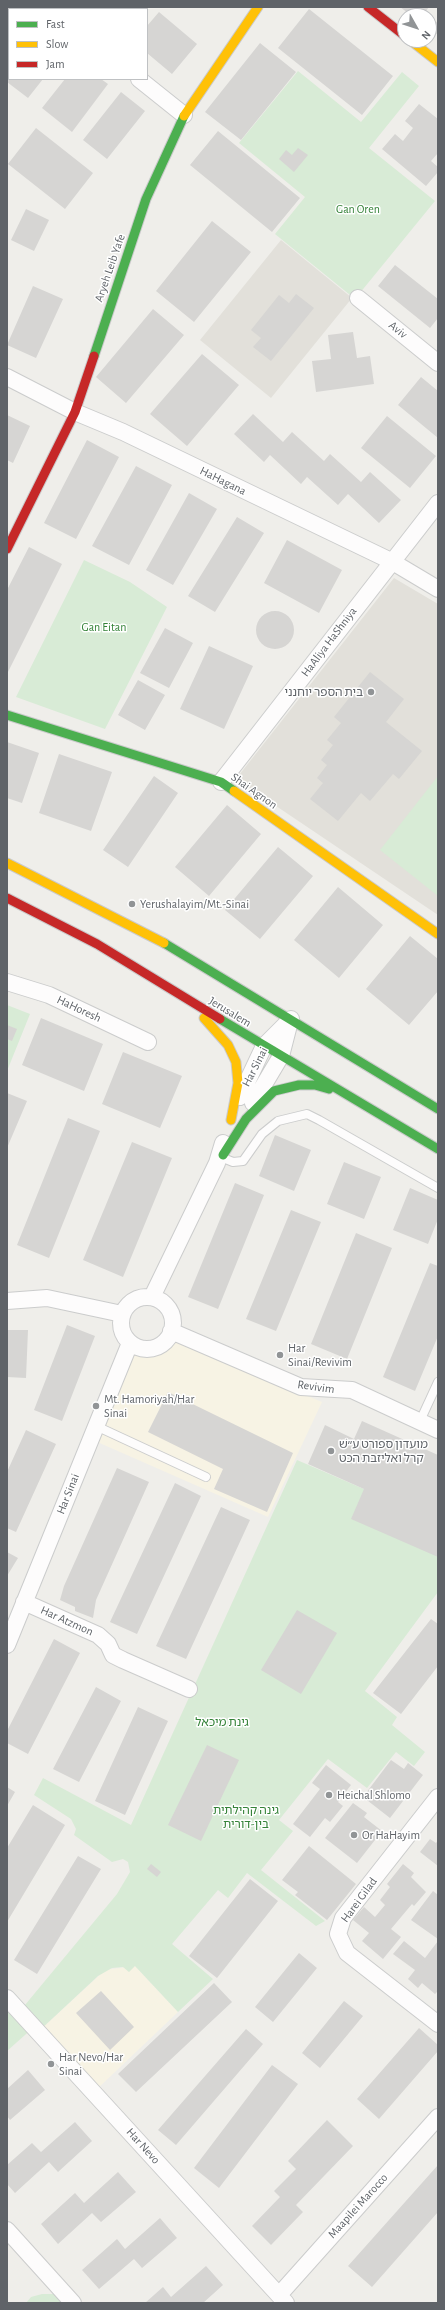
<!DOCTYPE html>
<meta charset="utf-8">
<style>
body{margin:0}
#map{position:relative;width:445px;height:2310px;overflow:hidden;background:#efeeea;font-family:"Alegreya Sans",sans-serif}
canvas{display:block}
.frame{position:absolute;inset:0;border:8px solid #5f6368;pointer-events:none}
.legend{position:absolute;left:8px;top:8px;width:140px;height:72px;box-sizing:border-box;background:#fff;border:1px solid #bfc1c3;margin:0;padding:5px 7px;list-style:none;font-size:12px;color:#5f6368}
.legend li{display:flex;align-items:center;gap:8px;height:20px}
.legend b{width:20px;border:1px solid #bfc1c3}
.north{position:absolute;left:397px;top:8px;width:40px;height:40px;box-sizing:border-box;background:#fff;border:1px solid #bfc1c3;border-radius:50%;rotate:129deg;font-size:11px;font-weight:700;line-height:16px;text-align:center;color:#5f6368}
.north::after{content:'';display:block;margin:auto;width:14px;height:18px;background:#919496;clip-path:polygon(50% 0,100% 100%,50% 72%,0 100%)}
</style>
<div id="map">
<canvas width="445" height="2310"></canvas>
<div class="frame"></div>
<ul class="legend">
<li><b style="height:5px;background:#4caf50"></b>Fast</li>
<li><b style="height:5px;background:#ffc107"></b>Slow</li>
<li><b style="height:5px;background:#c62828"></b>Jam</li>
</ul>
<div class="north">N</div>
</div>
<script>
const c = document.querySelector('canvas').getContext('2d');
c.lineJoin = 'round';
function fillPath(path, color) { c.fillStyle = color; c.fill(path, 'evenodd'); }
const toPath = rows => new Path2D(rows.map(r => 'M' + r).join(''));
function trace(path, color, width, dash) { c.strokeStyle = color; c.lineWidth = width; c.lineCap = dash ? 'butt' : 'round'; c.setLineDash(dash || []); c.stroke(path); }
function drawText(font, color, halo, rows, align = 'center') {
  c.font = font + ' "Alegreya Sans","Noto Sans Hebrew",sans-serif'; c.lineWidth = 3; c.setLineDash([]); c.textBaseline = 'middle'; c.strokeStyle = halo; c.fillStyle = color; for (const [text, x, y, turn = 0] of rows) {
    c.save(); c.translate(x, y); c.rotate((+turn || 0) * Math.PI / 180); c.textAlign = isNaN(turn) ? turn : align; if (halo) c.strokeText(text, 0, 0); c.fillText(text, 0, 0); c.restore();
  }
}
fillPath(toPath([
 [171,1339,322,1402,268,1517,95,1441,134,1349,145,1353,154,1352,163,1348],
 [135,1966,178,2012,94,2092,39,2031,105,1970]
]), '#f7f3e4');
fillPath(toPath([
 [281,240,352,298,271,398,200,340],
 [394,578,438,604,438,915,236,779]
]), '#e2e0da');
fillPath(toPath([
 [298,71,361,122,402,72,419,86,369,148,435,201,355,299,275,234,305,197,239,143],
 [84,560,130,582,167,607,105,729,16,697],
 [438,776,438,896,380,850],
 [7,1005,30,1014,7,1071],
 [297,1460,364,1489,438,1557,438,1592,365,1691,397,1717,392,1725,425,1752,414,1766,396,1752,367,1788,328,1759,279,1820,293,1831,261,1870,325,1921,316,1926,247,1873,228,1898,218,1890,172,1944,213,1979,178,2012,135,1966,129,1972,123,1967,112,1968,98,1976,39,2031,34,2027,7,2051,7,1997,20,2011,117,1894,130,1872,128,1862,123,1859,112,1862,74,1835,76,1829,71,1819,34,1795,43,1778,131,1825],
 [42,2294,54,2294,62,2303,26,2303,31,2297]
]), '#d8ebd6');
fillPath(toPath([
 [7,7,12,9,9,9,9,34,7,37],
 [97,7,120,7,119,9,99,9],
 [400,7,429,7,422,16,412,16],
 [309,9,393,76,362,115,278,48],
 [159,12,197,44,172,74,147,53,147,26],
 [438,20,438,35,431,29],
 [260,43,296,72,241,140,205,112],
 [9,60,9,79,43,79,28,98,7,82,7,63],
 [65,79,101,79,108,84,72,132,42,108],
 [121,92,145,111,107,159,83,140],
 [419,104,438,119,438,153,431,161,438,167,438,172,426,186,382,149,395,134,403,141,413,128,405,121],
 [36,128,93,173,65,209,8,164],
 [218,131,300,198,272,232,190,165],
 [298,148,308,155,294,172,279,159,286,150,292,155],
 [26,209,49,220,34,251,11,240],
 [212,221,251,252,194,322,156,291],
 [395,265,438,299,438,318,430,328,378,286],
 [33,286,63,299,36,358,7,345],
 [296,294,314,308,271,361,253,347,261,338,251,330,279,295,289,303],
 [153,309,184,335,126,403,96,377],
 [353,332,357,358,370,356,374,384,316,392,312,361,331,359,328,335],
 [202,354,239,385,187,446,150,414],
 [421,377,438,391,438,438,398,405],
 [253,414,283,442,292,432,324,461,330,454,361,482,370,472,401,500,379,523,348,494,338,505,307,477,301,484,270,455,264,462,234,434],
 [7,415,30,426,13,463,7,460],
 [387,416,436,456,410,488,361,448],
 [87,440,119,457,76,539,44,523],
 [136,466,172,485,129,565,92,546],
 [189,493,217,509,173,585,146,570],
 [237,517,264,533,215,612,188,596],
 [287,540,342,570,319,613,264,583],
 [29,547,62,564,7,674,7,590],
 '256 630a19 19 0 1 1 38 0a19 19 0 1 1-38 0Z',
 [165,628,193,643,169,688,140,673],
 [209,646,253,666,224,729,180,709],
 [370,672,404,699,386,722,422,751,399,779,393,774,370,801,361,793,338,821,310,799,323,783,317,778,327,765,321,760,333,745,327,740,341,723,334,717],
 [138,680,165,695,145,730,118,715],
 [7,742,39,753,22,803,7,798],
 [59,754,112,772,91,831,39,813],
 [154,776,178,793,128,867,103,850],
 [227,805,261,834,209,896,175,867],
 [278,847,313,876,260,939,225,910],
 [338,887,383,925,339,978,294,940],
 [410,936,438,959,438,991,409,1025,366,989],
 [41,1018,103,1044,84,1091,22,1065],
 [7,1025,17,1029,12,1041,7,1039],
 [123,1052,182,1076,160,1128,102,1104],
 [7,1093,27,1101,7,1148],
 [68,1118,100,1131,49,1258,17,1245],
 [275,1135,311,1150,294,1191,259,1176],
 [132,1142,172,1158,123,1277,83,1260],
 [344,1162,381,1177,364,1219,327,1204],
 [235,1183,264,1195,218,1309,188,1297],
 [410,1188,438,1200,438,1219,428,1244,393,1230],
 [291,1210,321,1222,276,1331,246,1319],
 [356,1233,392,1248,347,1359,311,1344],
 [430,1263,438,1266,438,1336,415,1391,383,1377],
 [67,1325,95,1336,62,1421,34,1410],
 [7,1330,28,1330,26,1378,7,1377],
 [168,1392,293,1453,267,1512,214,1489,223,1469,148,1432],
 [362,1421,438,1455,438,1557,351,1519,364,1489,308,1464,325,1425,354,1439],
 [26,1430,56,1444,16,1532,7,1528,7,1472],
 [117,1468,149,1482,96,1600,93,1618,75,1611,75,1607,60,1600,64,1586],
 [175,1483,201,1496,137,1634,110,1622],
 [221,1507,250,1520,186,1659,156,1646],
 [7,1552,18,1558,7,1576],
 [297,1610,337,1633,301,1694,261,1670],
 [431,1619,438,1624,438,1666,401,1714,373,1693],
 [54,1639,80,1653,28,1754,7,1743,7,1731],
 [96,1687,121,1701,79,1782,53,1769],
 [138,1707,168,1721,125,1815,95,1801],
 [207,1745,239,1760,201,1841,168,1825],
 [391,1760,404,1769,408,1763,423,1775,390,1818,363,1797],
 [326,1765,351,1785,338,1802,343,1806,330,1822,325,1818,310,1837,293,1824,320,1789,312,1783],
 [7,1787,15,1792,7,1806],
 [353,1803,367,1813,364,1817,382,1831,357,1863,325,1838],
 [33,1805,65,1825,7,1922,7,1848],
 [430,1839,436,1843,438,1840,438,1866,420,1852],
 [309,1846,356,1884,327,1920,295,1895,298,1892,282,1880],
 [78,1856,101,1869,37,1974,14,1960],
 [151,1864,161,1872,157,1877,147,1869],
 [403,1864,414,1873,411,1877,426,1892,414,1906,412,1904,391,1929,401,1937,383,1959,362,1941,369,1933,353,1920,364,1907,375,1917,385,1905,380,1900,390,1887,387,1884],
 [250,1879,278,1901,217,1978,189,1956],
 [433,1891,438,1895,438,1939,411,1920],
 [404,1941,425,1958,438,1941,438,1991,435,1994,422,1983,418,1988,408,1979,415,1970,393,1954],
 [299,1953,317,1968,273,2022,255,2007],
 [214,1983,232,2002,136,2092,118,2074],
 [101,1991,134,2027,110,2050,76,2013],
 [344,2001,363,2016,320,2068,302,2053],
 [419,2028,438,2045,438,2051,379,2119,357,2099],
 [246,2029,263,2044,176,2145,158,2130],
 [272,2065,298,2084,219,2188,194,2168],
 [28,2070,45,2090,10,2120,7,2116,7,2089],
 [327,2120,353,2146,296,2205,303,2212,271,2245,252,2226,280,2197,274,2191,296,2169,288,2161],
 [75,2122,92,2141,58,2172,49,2162,15,2193,7,2184,7,2165,32,2143,41,2152],
 [438,2165,438,2212,372,2287,348,2266],
 [118,2172,136,2192,101,2222,92,2213,58,2244,41,2224,75,2193,84,2203],
 [160,2218,177,2238,142,2268,134,2259,99,2289,82,2270,117,2239,125,2249],
 [206,2266,223,2285,203,2303,145,2303,163,2287,171,2297]
]), '#d6d5d3');
const lane = toPath([
 [223,1158,233,1162,243,1161,262,1134,278,1121,307,1114,319,1120,438,1188],
 [420,1421,438,1382],
 [96,1426,206,1477]
]);
const street = toPath([
 [49,7,51,9],
 [139,79,184,115],
 [358,298,438,363],
 [7,377,75,412,123,432,391,561,438,589],
 [221,782,438,503],
 [7,982,49,995,148,1042],
 [240,1097,264,1046,291,1019],
 [253,1103,281,1056,290,1021],
 [152,1297,217,1163,223,1143],
 '121 1323a26 26 0 1 1 52 0a26 26 0 1 1-52 0Z',
 [7,1301,47,1298,122,1314],
 [171,1331,301,1387,352,1390,438,1430],
 [24,1602,98,1635,108,1644,113,1655,123,1660,189,1689],
 [7,1645,130,1343],
 [438,1797,343,1918,338,1934,347,1953,438,2024],
 [7,1998,286,2303],
 [7,2230,73,2303],
 [279,2295,438,2117]
]);
const fast = toPath([
 [94,356,146,199,184,116],
 [7,715,221,782,234,791],
 [164,943,438,1109],
 [220,1019,438,1149],
 [223,1155,246,1119,274,1091,299,1085,315,1085,329,1089]
]);
const slow = toPath([
 [410,40,438,62],
 [184,116,258,7],
 [234,791,438,934],
 [7,863,164,943],
 [204,1018,228,1045,236,1062,238,1083,231,1120]
]);
const jam = toPath([
 [368,7,405,36],
 [7,549,75,412,94,356],
 [7,898,97,944,220,1019]
]);
trace(lane, '#cbcccc', 10);
trace(street, '#cbcccc', 18);
trace(fast, '#cacacb', 11);
trace(slow, '#cacacb', 11);
trace(jam, '#cacacb', 11);
trace(lane, '#fdfcfc', 8);
trace(street, '#fdfcfc', 16);
trace(fast, '#4caf50', 9);
trace(slow, '#ffc107', 9);
trace(jam, '#c62828', 9);
for (const [x, y, r, color] of [
 [371,692,4,"#919496"],
 [132,904,4,"#919496"],
 [280,1355,4,"#919496"],
 [96,1406,4,"#919496"],
 [331,1451,4,"#919496"],
 [329,1795,4,"#919496"],
 [354,1835,4,"#919496"],
 [51,2064,4,"#919496"]
]) { const dot = new Path2D(); dot.arc(x, y, r, 0, 2 * Math.PI); c.fillStyle = color; c.fill(dot); trace(dot, '#fff', 1.5); }
drawText('12px', '#348238', '#fff', [
 ["Gan Oren",358,209],
 ["Gan Eitan",104,627],
 ["גינת מיכאל",222,1722],
 ["גינה קהילתית",246,1810],
 ["בין-דורית",246,1824]
]);
drawText('12px', '#5f6368', '#fff', [
 ["Aryeh Leib Yafe",110,268,-71],
 ["Aviv",398,330,39],
 ["HaHagana",223,481,26],
 ["HaAliya HaShniya",329,642,-53],
 ["Shai Agnon",254,791,35],
 ["HaHoresh",79,1009,25],
 ["Jerusalem",230,1012,31],
 ["Har Sinai",255,1067,-63],
 ["Revivim",316,1387,8],
 ["Har Sinai",68,1494,-68],
 ["Har Atzmon",67,1621,24],
 ["Harei Gilad",359,1900,-54],
 ["Har Nevo",143,2146,48],
 ["Maapilei Marocco",358,2206,-48]
]);
drawText('12px', '#5f6368', '#fff', [
 ["בית הספר יוחנני",363,692,"right"],
 ["Yerushalayim/Mt.-Sinai",140,904],
 ["Har",288,1348],
 ["Sinai/Revivim",288,1362],
 ["Mt. Hamoriyah/Har",104,1399],
 ["Sinai",104,1413],
 ["מועדון ספורט ע״שׁ",339,1444],
 ["קרל ואליזבת הכט",339,1458],
 ["Heichal Shlomo",337,1795],
 ["Or HaHayim",362,1835],
 ["Har Nevo/Har",59,2057],
 ["Sinai",59,2071]
], 'left');
</script>
